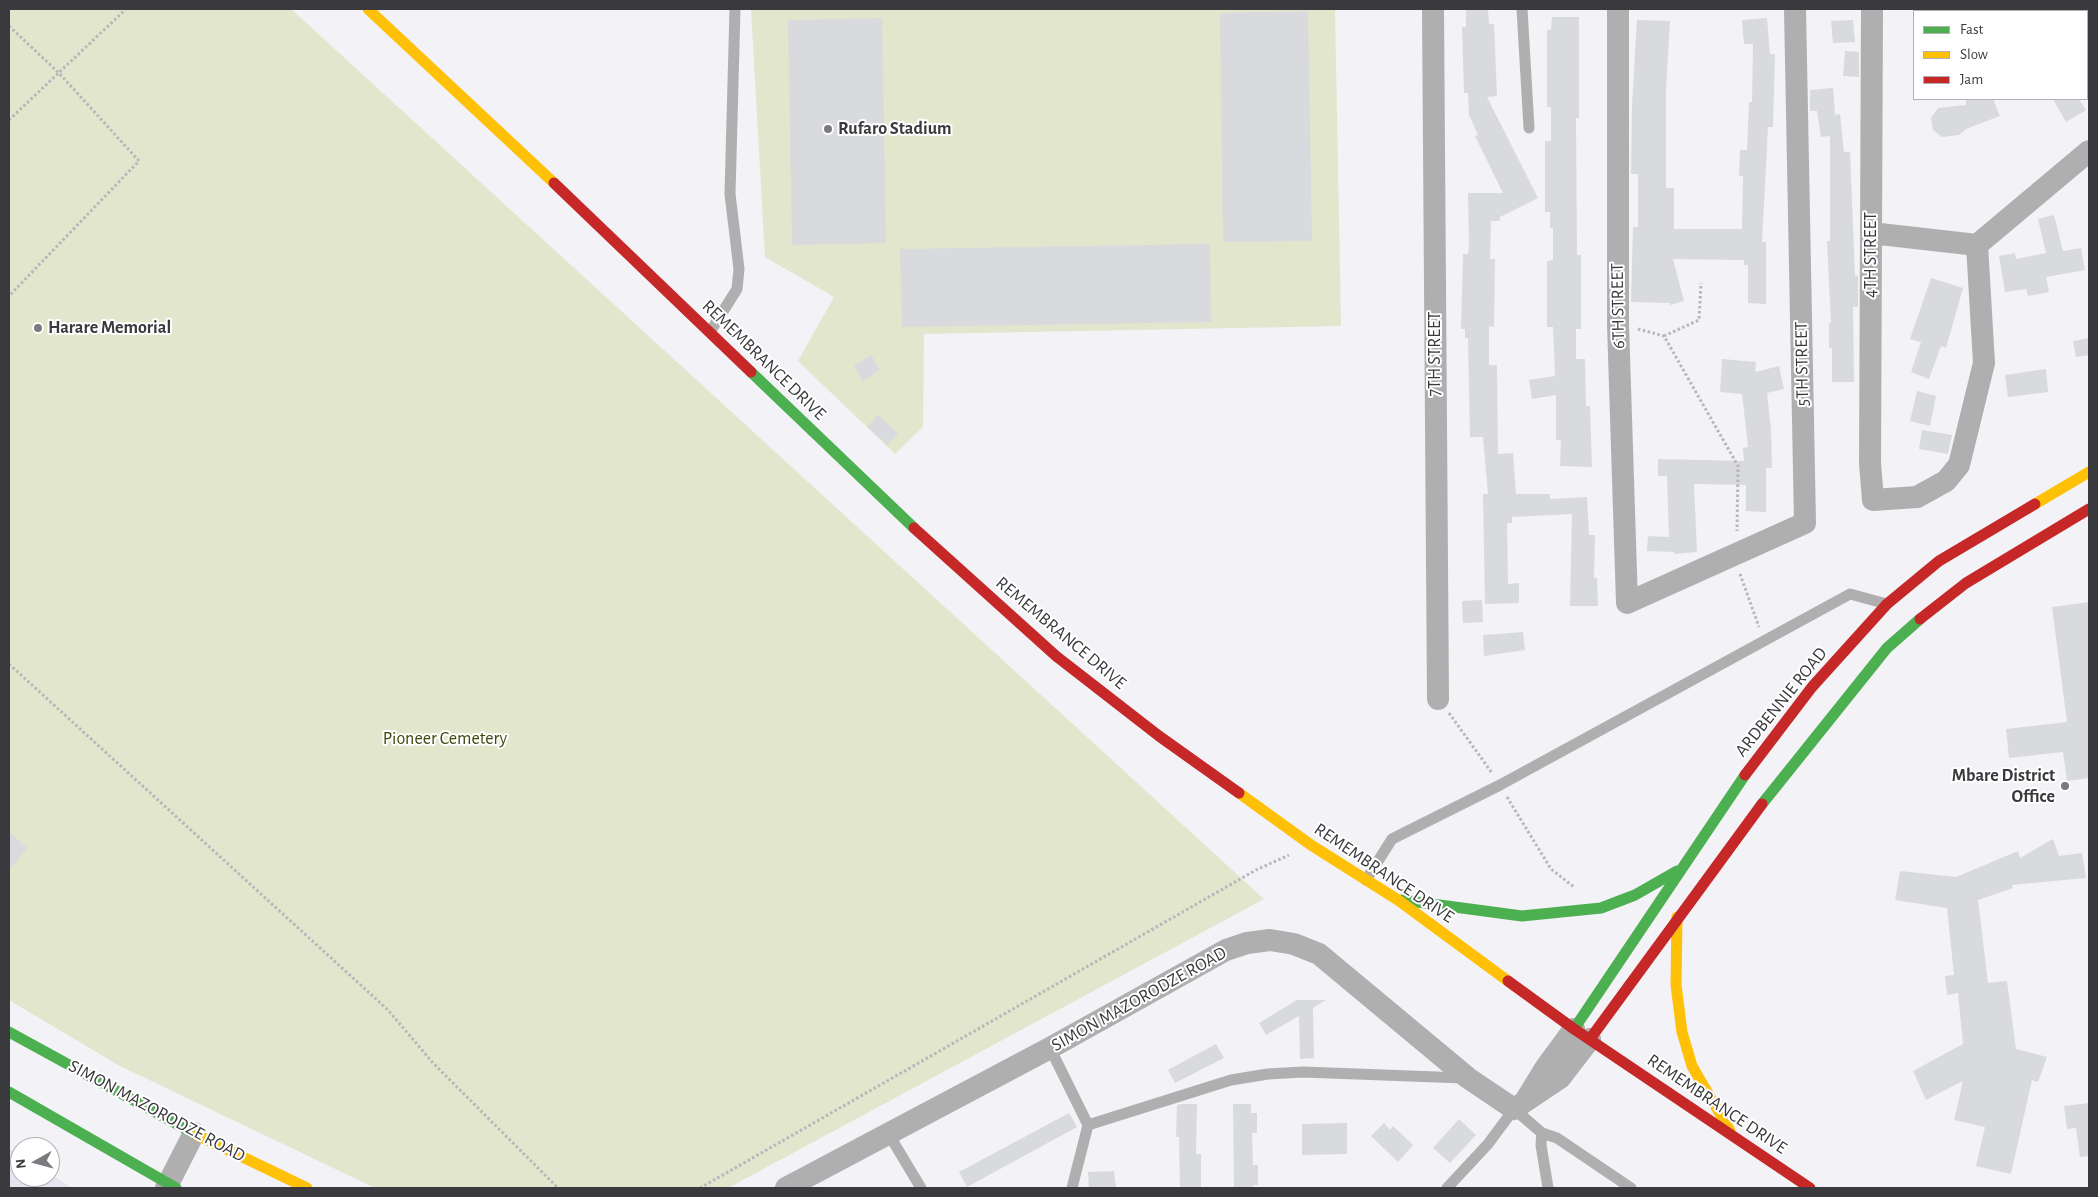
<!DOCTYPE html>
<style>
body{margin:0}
#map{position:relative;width:2098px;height:1197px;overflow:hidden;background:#f2f2f7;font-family:"Alegreya Sans",sans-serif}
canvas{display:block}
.frame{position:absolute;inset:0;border:10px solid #3a3a3e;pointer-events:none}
.legend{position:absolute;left:1913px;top:10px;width:175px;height:90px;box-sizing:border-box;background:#fff;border:1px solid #b0b0b2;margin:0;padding:6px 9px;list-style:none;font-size:15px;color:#3a3a3e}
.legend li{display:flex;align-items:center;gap:10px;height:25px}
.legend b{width:25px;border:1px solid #b0b0b2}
.north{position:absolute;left:10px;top:1137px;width:50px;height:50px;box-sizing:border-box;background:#fff;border:1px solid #b0b0b2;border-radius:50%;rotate:263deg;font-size:14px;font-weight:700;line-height:20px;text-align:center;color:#3a3a3e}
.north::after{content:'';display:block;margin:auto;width:18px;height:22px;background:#7a7a7f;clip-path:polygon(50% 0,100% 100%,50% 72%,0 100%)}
</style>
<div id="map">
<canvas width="2098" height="1197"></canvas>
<div class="frame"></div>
<ul class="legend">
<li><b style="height:6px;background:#4caf50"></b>Fast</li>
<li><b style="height:6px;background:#ffc107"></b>Slow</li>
<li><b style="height:6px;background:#c62828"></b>Jam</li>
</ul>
<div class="north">N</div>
</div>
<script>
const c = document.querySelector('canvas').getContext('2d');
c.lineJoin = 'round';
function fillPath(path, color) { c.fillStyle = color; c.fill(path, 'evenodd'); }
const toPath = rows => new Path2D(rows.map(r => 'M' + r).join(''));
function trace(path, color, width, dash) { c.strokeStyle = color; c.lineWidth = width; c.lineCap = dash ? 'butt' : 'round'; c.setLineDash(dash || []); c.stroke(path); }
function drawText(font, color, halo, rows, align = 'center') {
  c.font = font + ' "Alegreya Sans",sans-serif'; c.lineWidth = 4; c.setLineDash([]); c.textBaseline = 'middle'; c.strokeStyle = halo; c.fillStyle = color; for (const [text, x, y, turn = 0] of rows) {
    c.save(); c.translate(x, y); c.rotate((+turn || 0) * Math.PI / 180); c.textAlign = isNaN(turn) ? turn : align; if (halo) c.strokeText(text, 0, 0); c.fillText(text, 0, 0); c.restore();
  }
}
fillPath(toPath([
 [9,1149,20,1156,20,1177,50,1177,50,1174,72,1188,9,1188]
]), '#e4e5f1');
fillPath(toPath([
 [9,9,291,9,1264,899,728,1188,375,1188,118,1065,9,1000],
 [751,9,1335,9,1341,326,924,334,923,427,895,454,798,361,834,297,765,257]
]), '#e2e6cd');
fillPath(toPath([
 [1466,9,1488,9,1489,24,1494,24,1497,96,1487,97,1538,198,1500,217,1500,221,1491,221,1490,259,1495,259,1494,327,1489,326,1489,365,1497,365,1498,454,1513,453,1516,494,1550,494,1550,499,1587,497,1589,535,1595,535,1594,578,1597,578,1598,606,1570,606,1572,514,1512,517,1512,523,1507,523,1508,584,1519,583,1519,603,1485,604,1483,494,1488,494,1483,437,1470,437,1468,338,1465,338,1465,329,1461,329,1463,254,1468,254,1469,243,1468,193,1503,193,1475,136,1478,135,1469,115,1468,93,1464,93,1462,27,1466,27],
 [1308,11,1312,241,1223,242,1220,13],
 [1552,17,1579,17,1579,118,1576,118,1577,255,1581,255,1581,329,1576,329,1576,359,1585,359,1586,406,1590,406,1592,467,1560,466,1561,440,1556,440,1556,395,1532,399,1529,380,1555,376,1553,327,1547,327,1547,261,1553,260,1553,228,1550,228,1550,212,1545,212,1545,141,1551,141,1551,107,1547,107,1547,30,1551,30],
 [882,18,886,243,792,245,788,20],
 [1767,18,1770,54,1775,54,1773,127,1768,127,1762,242,1766,242,1766,304,1748,303,1748,265,1744,265,1744,260,1673,259,1684,301,1670,305,1670,303,1631,302,1633,227,1638,227,1638,174,1631,174,1632,105,1637,20,1670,21,1666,89,1666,188,1674,188,1674,229,1742,229,1743,176,1739,176,1740,150,1747,150,1749,102,1752,102,1753,44,1744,44,1742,20],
 [1853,20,1855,42,1833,43,1831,21],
 [1845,51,1859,52,1859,77,1843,76],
 [1833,88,1835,115,1840,114,1844,152,1850,152,1855,276,1858,276,1858,307,1853,307,1854,382,1832,382,1832,348,1829,348,1829,323,1831,323,1827,241,1830,241,1830,136,1821,137,1817,111,1810,111,1810,90],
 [1966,99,1993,99,2000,116,1966,129,1959,135,1942,137,1933,130,1931,118,1938,108,1966,105],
 [2053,99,2079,99,2086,110,2066,122],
 [2054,215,2063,251,2081,248,2085,270,2046,277,2049,292,2028,296,2026,289,2005,292,1999,256,2015,253,2016,259,2046,253,2038,219],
 [1210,244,1211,322,902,327,900,249],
 [1931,278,1963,288,1946,348,1941,346,1929,379,1911,372,1921,342,1910,339],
 [2089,338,2089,355,2076,357,2073,341],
 [871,355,880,370,863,381,854,366],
 [1722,359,1756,362,1755,372,1779,366,1784,389,1767,393,1771,429,1772,468,1766,468,1766,512,1746,511,1746,485,1694,484,1697,552,1674,554,1674,552,1647,551,1648,536,1669,537,1667,476,1658,476,1658,459,1744,461,1743,448,1748,447,1742,394,1720,392],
 [2046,369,2048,392,2008,397,2005,375],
 [1917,391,1936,396,1930,426,1910,421],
 [878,415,898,433,888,445,867,427],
 [1922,430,1952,435,1948,454,1919,449],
 [1482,600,1483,622,1463,623,1462,601],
 [2089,602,2089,778,2067,781,2063,752,2009,758,2006,729,2067,722,2052,607],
 [1523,632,1525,650,1484,656,1483,635],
 [9,832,27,848,9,870],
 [2053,839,2059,856,2082,853,2086,878,2012,885,2013,888,1978,900,1988,983,2007,981,2016,1049,2047,1057,2038,1082,2032,1080,2011,1174,1976,1166,1985,1127,1954,1120,1963,1081,1926,1100,1913,1071,1963,1044,1958,993,1947,995,1945,976,1954,975,1947,908,1895,900,1900,871,1956,877,2018,851,2020,858],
 [1297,1000,1326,1000,1313,1008,1314,1058,1300,1059,1299,1016,1266,1035,1259,1023],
 [1216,1044,1224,1058,1175,1083,1168,1070],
 [2089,1103,2089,1156,2080,1157,2076,1128,2067,1129,2064,1106],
 [1181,1104,1197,1104,1196,1154,1201,1154,1201,1188,1180,1188,1179,1137,1176,1137,1177,1105],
 [1233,1104,1251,1104,1251,1113,1257,1113,1257,1133,1252,1133,1253,1165,1258,1165,1258,1185,1253,1185,1252,1188,1234,1188],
 [1069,1113,1077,1127,967,1187,959,1172],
 [1459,1119,1476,1135,1450,1163,1433,1148],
 [1347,1123,1347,1154,1302,1155,1302,1124],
 [1384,1123,1390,1130,1393,1126,1413,1145,1398,1162,1371,1136],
 [1114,1171,1116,1188,1089,1188,1088,1172]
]), '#d9dade');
trace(toPath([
 [9,26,59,73,139,161,9,296],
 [9,120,126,9],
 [1638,329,1664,336,1738,466,1737,531],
 [1664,336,1699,320,1701,283],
 [1740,574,1759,627],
 [9,664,388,1010,433,1063,558,1188],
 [1449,713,1492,773],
 [1507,797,1551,869,1574,887],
 [700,1188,1256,870,1289,855]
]), '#b7b6ba', 3, [2.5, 2.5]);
trace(toPath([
 [1522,9,1529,128],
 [710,332,737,289,739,269,730,194,735,9],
 [1366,880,1392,839,1500,785,1850,594,1887,604],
 [1050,1048,1088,1125,1231,1080,1268,1074,1303,1072,1463,1078],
 [888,1133,921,1188],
 [1542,1133,1557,1138,1631,1188],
 [1072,1188,1088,1125],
 [1447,1188,1488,1144,1514,1109,1542,1133,1541,1145,1548,1188]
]), '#b0afb0', 11);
trace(toPath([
 [1433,9,1438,699],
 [1618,9,1618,324,1627,603,1805,523,1795,9],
 [1872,9,1870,463,1873,500,1917,497,1946,481,1959,465,1984,363,1977,245],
 [2041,9,2042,11],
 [2087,73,2089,76],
 [1871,233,1977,245,2089,151],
 [1527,1098,1546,1067,1574,1029],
 [166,1188,194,1133],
 [786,1188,1050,1048,1226,950,1247,943,1270,940,1294,944,1319,954,1468,1078,1514,1109,1560,1078,1590,1039]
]), '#b0afb0', 22);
trace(toPath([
 [751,372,914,528],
 [1762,804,1887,648,1920,619],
 [1402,900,1522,916,1601,908,1635,895,1677,871],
 [1574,1029,1745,775],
 [9,1032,197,1135],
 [9,1092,176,1188]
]), '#4caf50', 11);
trace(toPath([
 [368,9,554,183],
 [2035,504,2089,472],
 [1239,793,1311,845,1398,900,1508,981],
 [1677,917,1676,985,1682,1032,1692,1066,1730,1131],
 [197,1135,307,1188]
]), '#ffc107', 11);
trace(toPath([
 [554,183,751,372],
 [914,528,1056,656,1159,736,1239,793],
 [1920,619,1966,583,2089,509],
 [1745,775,1812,687,1887,604,1939,561,2035,504],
 [1508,981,1574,1029,1810,1188],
 [1590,1039,1762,804]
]), '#c62828', 11);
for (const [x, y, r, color] of [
 [828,129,5,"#7a7a7f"],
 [38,328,5,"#7a7a7f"],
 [2065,786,5,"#7a7a7f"]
]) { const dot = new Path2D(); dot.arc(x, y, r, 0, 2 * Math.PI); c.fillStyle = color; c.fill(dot); trace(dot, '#fff', 2); }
drawText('bold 18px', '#3a3a3e', '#fff', [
 ["Rufaro Stadium",838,129],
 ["Harare Memorial",48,328],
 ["Mbare District",2055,776,"right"],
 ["Office",2055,797,"right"]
], 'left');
drawText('18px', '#3a3a3e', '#fff', [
 ["4TH STREET",1871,255,-90],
 ["6TH STREET",1618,306,-91],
 ["7TH STREET",1435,354,-90],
 ["REMEMBRANCE DRIVE",764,360,44],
 ["5TH STREET",1802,364,-91],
 ["REMEMBRANCE DRIVE",1061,633,40],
 ["ARDBENNIE ROAD",1781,702,-51],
 ["REMEMBRANCE DRIVE",1384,873,34],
 ["SIMON MAZORODZE ROAD",1139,999,-29],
 ["REMEMBRANCE DRIVE",1717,1104,34],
 ["SIMON MAZORODZE ROAD",157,1111,28]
]);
drawText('18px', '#41460c', '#fff', [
 ["Pioneer Cemetery",445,739]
]);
</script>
